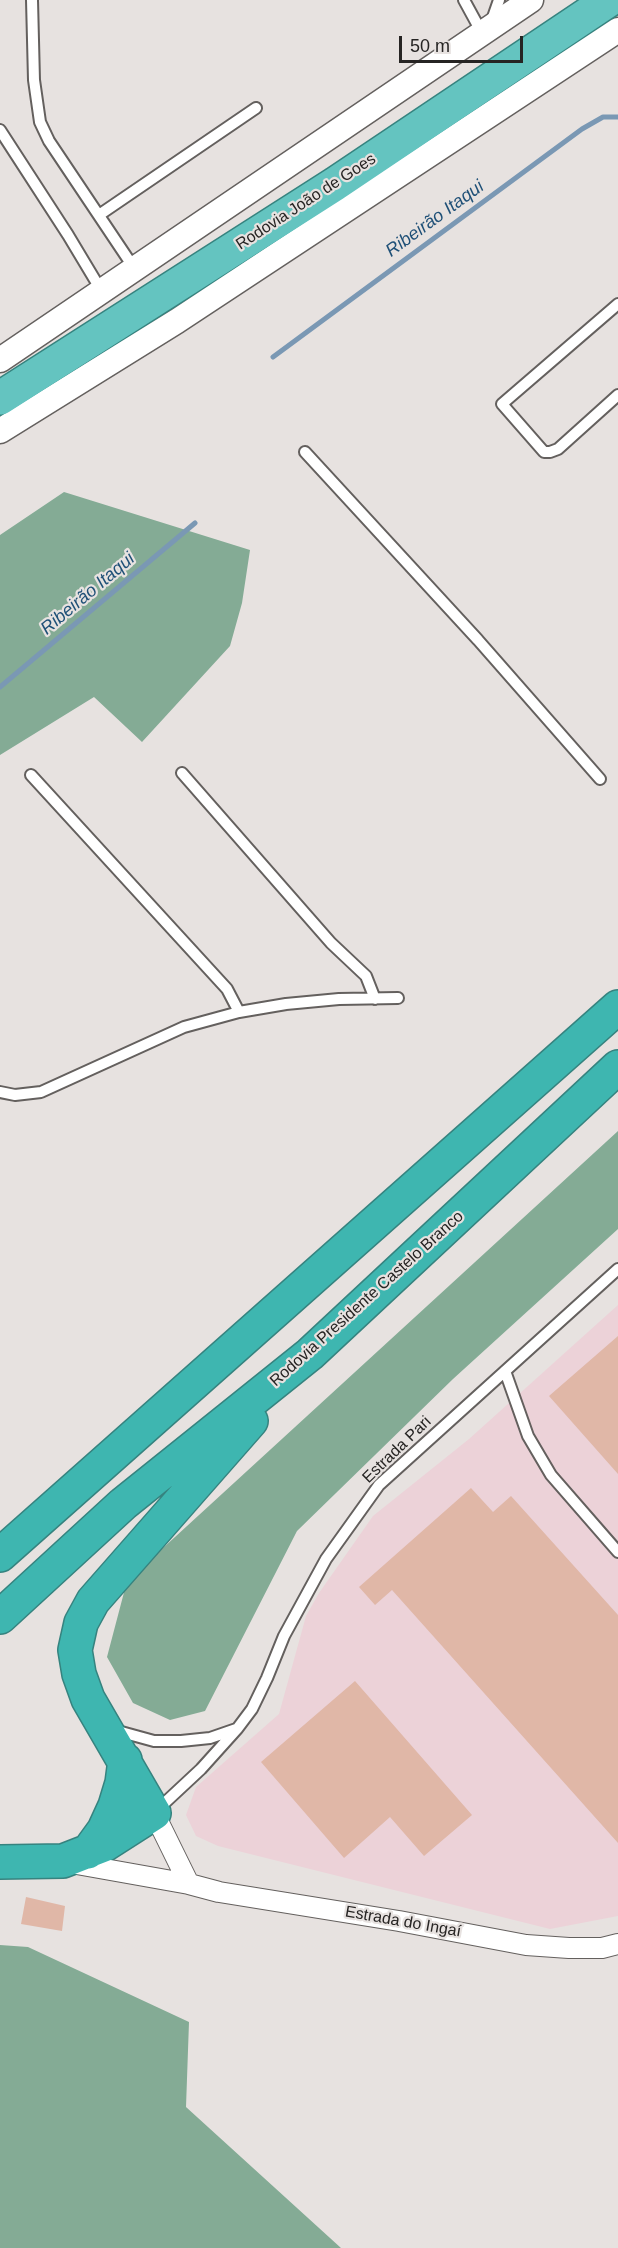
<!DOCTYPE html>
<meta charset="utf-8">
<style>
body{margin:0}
#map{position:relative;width:618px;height:2248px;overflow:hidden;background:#e7e2e0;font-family:Helvetica,sans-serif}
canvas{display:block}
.scale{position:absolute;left:399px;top:36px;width:124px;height:27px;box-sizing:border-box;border:3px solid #262423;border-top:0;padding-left:8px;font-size:18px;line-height:21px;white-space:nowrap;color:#262423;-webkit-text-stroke:4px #e7e2e0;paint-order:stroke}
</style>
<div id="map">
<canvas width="618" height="2248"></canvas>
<div class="scale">50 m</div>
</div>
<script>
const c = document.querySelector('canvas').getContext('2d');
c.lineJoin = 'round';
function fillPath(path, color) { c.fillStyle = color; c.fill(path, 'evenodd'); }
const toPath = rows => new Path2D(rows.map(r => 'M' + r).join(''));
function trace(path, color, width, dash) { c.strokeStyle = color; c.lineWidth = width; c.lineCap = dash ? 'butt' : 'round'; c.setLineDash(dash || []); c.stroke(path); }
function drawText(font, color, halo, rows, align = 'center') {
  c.font = font + ' Helvetica,sans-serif'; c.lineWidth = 4.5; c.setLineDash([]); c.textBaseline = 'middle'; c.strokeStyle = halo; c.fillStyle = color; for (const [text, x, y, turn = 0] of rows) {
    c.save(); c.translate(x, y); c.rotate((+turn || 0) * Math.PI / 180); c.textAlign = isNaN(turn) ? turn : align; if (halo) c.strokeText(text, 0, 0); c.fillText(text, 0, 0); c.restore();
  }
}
fillPath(toPath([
 [618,1305,618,1916,550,1929,218,1846,196,1836,186,1815,196,1787,279,1714,306,1616,319,1593,373,1516,469,1439]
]), '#ecd2d8');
fillPath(toPath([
 [64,492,250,550,242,603,230,646,142,742,94,697,0,755,0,535],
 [618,1131,618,1229,453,1379,297,1531,205,1711,170,1720,133,1703,107,1657,127,1581],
 [0,1945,28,1947,189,2022,186,2107,341,2248,0,2248]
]), '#84ab95');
trace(toPath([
 [273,357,582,129,603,117,618,117],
 [0,687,195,523]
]), '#7a98b4', 5);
fillPath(toPath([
 [618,1336,618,1474,549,1396],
 [471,1488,493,1512,511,1496,618,1615,618,1843,392,1590,375,1605,359,1587],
 [355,1681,472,1815,424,1856,390,1817,344,1858,261,1762],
 [26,1897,65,1906,62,1931,21,1924]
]), '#e0b7a7');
const service = toPath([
 [32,0,34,80,40,122,49,141,134,268],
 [464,0,482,33],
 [491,23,499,0],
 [0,130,68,235,101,290],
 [99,215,256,108],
 [618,304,502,404,544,452,550,452,558,449,618,395],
 [305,452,478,640,600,779],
 [182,773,331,943,366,976,375,999],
 [31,775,227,989,239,1012],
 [0,1092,15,1095,41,1092,184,1027,239,1012,286,1004,339,999,398,998],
 [505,1371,528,1436,551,1475,618,1552],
 [114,1730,154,1741,181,1741,210,1738,236,1729],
 [157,1810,201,1769,237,1729,252,1709,267,1678,284,1636,326,1559,379,1485,618,1269]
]);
const minor = toPath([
 [154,1813,189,1884],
 [71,1863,189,1884,219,1892,399,1921,526,1945,569,1948,602,1948,618,1944]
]);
const tertiary = toPath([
 [0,360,531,0],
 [0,431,177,321,618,30]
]);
const trunk = toPath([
 [0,398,335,184,609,0]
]);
const motorway = toPath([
 [0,1555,618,1007],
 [0,1617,123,1504,310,1354,618,1067],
 [88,1852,104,1830,115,1806,122,1783,125,1760],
 [0,1862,63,1861,104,1845,154,1813,88,1699,79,1674,75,1650,81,1623,93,1601,251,1421]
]);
trace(service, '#64605e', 14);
trace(minor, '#64605e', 22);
trace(tertiary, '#64605e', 27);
trace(trunk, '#36837f', 36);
trace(motorway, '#36837f', 36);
trace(service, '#fff', 10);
trace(minor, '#fff', 20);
trace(tertiary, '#fff', 24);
trace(trunk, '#64c4c0', 33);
trace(motorway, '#3eb6b0', 33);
drawText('16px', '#262423', '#e7e2e0', [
 ["Rodovia João de Goes",306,202,-33],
 ["Rodovia Presidente Castelo Branco",367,1299,-42],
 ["Estrada Pari",397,1450,-44],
 ["Estrada do Ingaí",403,1922,10]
]);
drawText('italic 18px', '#1f5077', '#e7e2e0', [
 ["Ribeirão Itaqui",435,219,-36],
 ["Ribeirão Itaqui",88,594,-40]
]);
</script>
